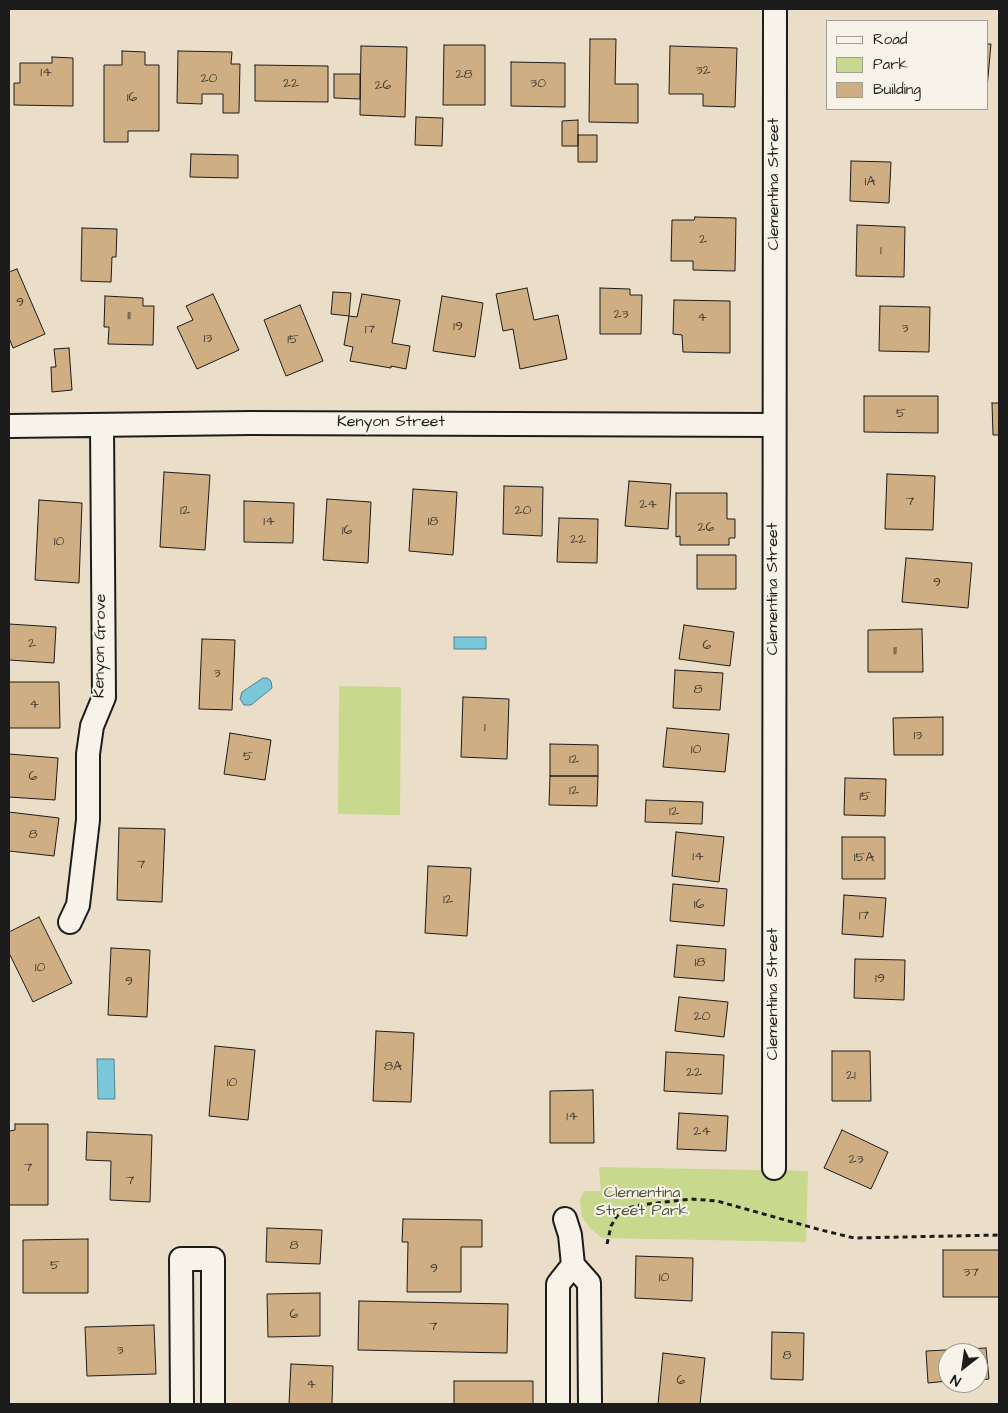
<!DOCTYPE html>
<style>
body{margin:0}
#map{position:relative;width:1008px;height:1413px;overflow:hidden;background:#ebdec9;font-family:"Architects Daughter",sans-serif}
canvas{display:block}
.frame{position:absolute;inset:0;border:10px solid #1c1c1c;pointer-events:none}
.legend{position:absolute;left:826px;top:20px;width:162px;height:90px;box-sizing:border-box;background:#f7f3e8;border:1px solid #9f9d96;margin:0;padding:6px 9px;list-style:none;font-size:15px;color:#1c1c1c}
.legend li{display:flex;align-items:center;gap:10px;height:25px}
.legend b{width:25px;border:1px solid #9f9d96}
.north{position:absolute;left:938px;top:1343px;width:50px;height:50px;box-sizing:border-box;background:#f7f3e8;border:1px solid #9f9d96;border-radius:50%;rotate:210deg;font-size:14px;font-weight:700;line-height:20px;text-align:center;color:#1c1c1c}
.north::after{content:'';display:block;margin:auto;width:18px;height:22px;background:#1c1c1c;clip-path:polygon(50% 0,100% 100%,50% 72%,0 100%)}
</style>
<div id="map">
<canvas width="1008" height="1413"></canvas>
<div class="frame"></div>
<ul class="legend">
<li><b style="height:6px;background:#f7f3e8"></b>Road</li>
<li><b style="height:14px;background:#c8d98e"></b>Park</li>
<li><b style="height:14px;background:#ceae82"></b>Building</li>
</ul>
<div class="north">N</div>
</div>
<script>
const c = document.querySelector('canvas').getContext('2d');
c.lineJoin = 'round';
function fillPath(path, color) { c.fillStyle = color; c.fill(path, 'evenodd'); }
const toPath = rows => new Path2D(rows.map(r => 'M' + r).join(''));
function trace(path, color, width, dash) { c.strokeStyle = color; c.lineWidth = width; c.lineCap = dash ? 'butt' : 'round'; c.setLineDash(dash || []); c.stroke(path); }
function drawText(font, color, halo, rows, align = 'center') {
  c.font = font + ' "Architects Daughter",sans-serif'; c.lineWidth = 4; c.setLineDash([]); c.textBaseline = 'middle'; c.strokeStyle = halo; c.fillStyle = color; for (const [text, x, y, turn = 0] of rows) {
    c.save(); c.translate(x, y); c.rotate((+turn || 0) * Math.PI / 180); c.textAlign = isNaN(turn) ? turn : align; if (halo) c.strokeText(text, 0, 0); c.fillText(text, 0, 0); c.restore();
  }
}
fillPath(toPath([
 [339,686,401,687,400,815,338,814],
 [599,1167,808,1171,806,1242,602,1238,590,1228,582,1217,580,1200,584,1191,601,1191]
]), '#c8d98e');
const water = toPath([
 [454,637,486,637,486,649,454,649,454,637],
 [263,678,267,678,271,681,272,688,251,705,244,705,240,699,242,692,263,678],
 [97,1059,114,1059,115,1099,98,1099,97,1059]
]);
fillPath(water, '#7bc7da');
trace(water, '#55838e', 1);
const building = toPath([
 [590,39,616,39,615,84,638,84,638,123,589,122,590,39],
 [987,44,991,44,987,88,987,44],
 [444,45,485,45,485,105,443,105,444,45],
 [361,46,407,47,405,117,360,115,361,46],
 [670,46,737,48,735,107,703,106,703,94,669,94,670,46],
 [122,51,145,52,145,65,159,65,159,131,128,131,128,142,104,142,104,65,122,65,122,51],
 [178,51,232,52,231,64,240,64,239,113,223,113,223,94,202,94,202,104,177,103,178,51],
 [52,57,73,58,73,106,14,105,14,83,20,83,20,63,52,63,52,57],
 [511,62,565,63,565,107,511,106,511,62],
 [255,65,328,66,328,102,255,101,255,65],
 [334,74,360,74,360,99,334,98,334,74],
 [416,117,443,118,442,146,415,145,416,117],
 [578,120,578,146,562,146,562,121,578,120],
 [578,135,597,135,597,162,578,162,578,135],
 [191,154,238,155,238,178,190,177,191,154],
 [851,161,891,162,889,203,850,201,851,161],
 [695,217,736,218,735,271,693,270,693,261,671,261,672,220,694,220,695,217],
 [857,225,905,227,904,277,856,276,857,225],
 [82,228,117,229,116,257,112,257,111,282,81,281,82,228],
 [17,269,45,334,13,348,9,338,9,272,17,269],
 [527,288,534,320,558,315,567,359,520,369,513,329,503,331,496,294,527,288],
 [600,288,630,289,630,295,642,295,641,334,600,334,600,288],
 [333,292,351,293,349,316,331,314,333,292],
 [213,294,239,350,197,369,177,327,193,320,186,306,213,294],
 [362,294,400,300,392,343,410,346,406,369,391,366,391,368,350,361,353,347,344,345,349,316,357,317,362,294],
 [105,296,143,298,143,306,154,306,153,345,108,344,109,327,104,327,105,296],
 [442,296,483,303,475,357,433,351,442,296],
 [674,300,730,301,730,353,683,352,682,335,673,334,674,300],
 [300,305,323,361,286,376,264,320,300,305],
 [880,306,930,307,929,352,879,351,880,306],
 [69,348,72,390,52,392,51,367,56,367,54,349,69,348],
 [864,396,938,396,938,433,864,432,864,396],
 [992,403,999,403,999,435,993,435,992,403],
 [164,472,210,475,205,550,160,547,164,472],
 [887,474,935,476,933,530,885,529,887,474],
 [629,481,671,484,668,529,625,526,629,481],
 [504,486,543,487,542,536,503,534,504,486],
 [413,489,457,492,453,555,409,551,413,489],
 [676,493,727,493,727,519,735,519,735,538,729,538,729,545,680,545,680,536,676,537,676,493],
 [327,499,371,502,368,563,323,560,327,499],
 [39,500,82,503,79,583,35,580,39,500],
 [244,501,294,503,293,543,244,542,244,501],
 [559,518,598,519,597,563,557,562,559,518],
 [697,555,736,555,736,589,697,589,697,555],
 [906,558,972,563,968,608,902,602,906,558],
 [9,624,56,627,54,663,9,660,9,624],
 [684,625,734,632,730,666,679,659,684,625],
 [922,629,923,672,868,672,868,630,922,629],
 [202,639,235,640,232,710,199,709,202,639],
 [675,670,723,673,720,710,673,708,675,670],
 [9,682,59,682,60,728,9,728,9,682],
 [463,697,509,699,507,759,461,757,463,697],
 [943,717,943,755,894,755,893,718,943,717],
 [667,728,729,734,725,772,663,767,667,728],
 [230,733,271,740,265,780,224,774,230,733],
 [550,744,598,745,598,776,550,776,550,744],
 [9,754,58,758,55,800,9,797,9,754],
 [550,776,598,776,597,806,549,805,550,776],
 [845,778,886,779,885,816,844,815,845,778],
 [646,800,703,802,702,824,645,822,646,800],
 [9,812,59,818,54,856,9,851,9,812],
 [119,828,165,829,162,902,117,900,119,828],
 [676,832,724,837,719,882,672,876,676,832],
 [842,837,885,837,885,879,842,879,842,837],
 [428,866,471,868,467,936,425,933,428,866],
 [673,884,727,889,724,926,670,921,673,884],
 [844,895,886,898,883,937,842,934,844,895],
 [39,917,72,983,33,1002,9,953,9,932,39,917],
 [677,945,726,949,724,981,674,977,677,945],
 [111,948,150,950,147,1017,108,1015,111,948],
 [855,959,905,960,904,1000,854,998,855,959],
 [679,997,728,1002,724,1037,675,1031,679,997],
 [376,1031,414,1033,411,1102,373,1101,376,1031],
 [215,1046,255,1050,248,1120,209,1116,215,1046],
 [832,1051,870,1051,871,1101,832,1101,832,1051],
 [666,1052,724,1055,722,1094,664,1091,666,1052],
 [593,1090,594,1143,550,1143,550,1091,593,1090],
 [679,1113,728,1116,726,1151,677,1149,679,1113],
 [15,1124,48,1124,48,1205,9,1205,9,1131,15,1130,15,1124],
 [842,1130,888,1152,871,1189,824,1168,842,1130],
 [87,1132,152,1135,150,1202,110,1200,111,1161,86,1160,87,1132],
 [403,1219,482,1220,482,1247,461,1247,461,1292,407,1292,408,1242,402,1242,403,1219],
 [267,1228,322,1230,320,1264,266,1262,267,1228],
 [88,1239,88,1293,23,1293,23,1240,88,1239],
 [943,1250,999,1250,999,1297,943,1297,943,1250],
 [636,1256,693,1258,692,1301,635,1298,636,1256],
 [320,1293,320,1336,268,1337,267,1294,320,1293],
 [359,1301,508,1304,507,1353,358,1350,359,1301],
 [154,1325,156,1374,87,1376,85,1327,154,1325],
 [772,1332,804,1333,803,1380,771,1379,772,1332],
 [986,1348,989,1379,978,1380,978,1353,948,1353,948,1381,928,1383,926,1351,986,1348],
 [663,1353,705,1358,700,1404,658,1404,663,1353],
 [291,1364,333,1366,332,1404,289,1404,291,1364],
 [454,1381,533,1381,533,1404,454,1404,454,1381]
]);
fillPath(building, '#ceae82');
trace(building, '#1c1c1c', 1);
const street = toPath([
 [9,426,251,423,774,425],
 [70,922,78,905,88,820,88,754,92,726,104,697,102,425],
 [774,1168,775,9],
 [565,1219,570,1235,573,1265,589,1283,590,1404],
 [182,1404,181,1259,213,1259,213,1404],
 [558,1404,558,1284,573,1265]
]);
trace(street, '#1c1c1c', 26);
trace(toPath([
 [607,1244,611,1226,617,1216,628,1208,640,1205,691,1199,717,1201,821,1230,854,1238,999,1235]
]), '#1c1c1c', 3, [5, 4]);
trace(street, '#f7f3e8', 22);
drawText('14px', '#484036', null, [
 ["32",703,71],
 ["14",46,73],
 ["28",464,75],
 ["20",209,79],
 ["22",291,84],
 ["30",538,84],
 ["26",383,86],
 ["16",132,98],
 ["1A",870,182],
 ["2",703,240],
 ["1",881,251],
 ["9",20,303],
 ["23",621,315],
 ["11",129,316],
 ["4",702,318],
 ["19",458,327],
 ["3",905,329],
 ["17",370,330],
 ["13",208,339],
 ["15",293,340],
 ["5",901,414],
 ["7",910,502],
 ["24",648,505],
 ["12",185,511],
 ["20",523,511],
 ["14",269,522],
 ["18",433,522],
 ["26",706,528],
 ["16",347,531],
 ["22",578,540],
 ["10",59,542],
 ["9",937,583],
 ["2",32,644],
 ["6",707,646],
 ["11",895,651],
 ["3",217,674],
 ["8",698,690],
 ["4",34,705],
 ["1",485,728],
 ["13",918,736],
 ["10",696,750],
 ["5",248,757],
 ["12",574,760],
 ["6",33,777],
 ["12",574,791],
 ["15",865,797],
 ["12",674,812],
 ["8",33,835],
 ["14",698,857],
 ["15A",864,858],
 ["7",141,865],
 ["12",448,900],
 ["16",699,905],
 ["17",864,916],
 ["18",700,963],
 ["10",40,968],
 ["19",880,979],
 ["9",129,982],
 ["20",702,1017],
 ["8A",393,1067],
 ["22",694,1073],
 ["21",851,1076],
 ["10",232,1083],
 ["14",572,1117],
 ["24",702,1132],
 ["23",856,1160],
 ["7",28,1168],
 ["7",130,1181],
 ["8",294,1246],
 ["5",55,1266],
 ["9",434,1269],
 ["37",971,1273],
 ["10",664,1278],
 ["6",294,1315],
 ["7",433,1327],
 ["3",120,1351],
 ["8",787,1356],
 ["6",681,1381],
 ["4",311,1385]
]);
drawText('16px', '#1c1c1c', '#f7f3e8', [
 ["Clementina Street",775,184,-90],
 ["Kenyon Street",391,423],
 ["Clementina Street",774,589,-90],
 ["Kenyon Grove",101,646,-89],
 ["Clementina Street",774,994,-90]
]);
drawText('16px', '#50553e', '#f7f3e8', [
 ["Clementina",642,1194],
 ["Street Park",642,1212]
]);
</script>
